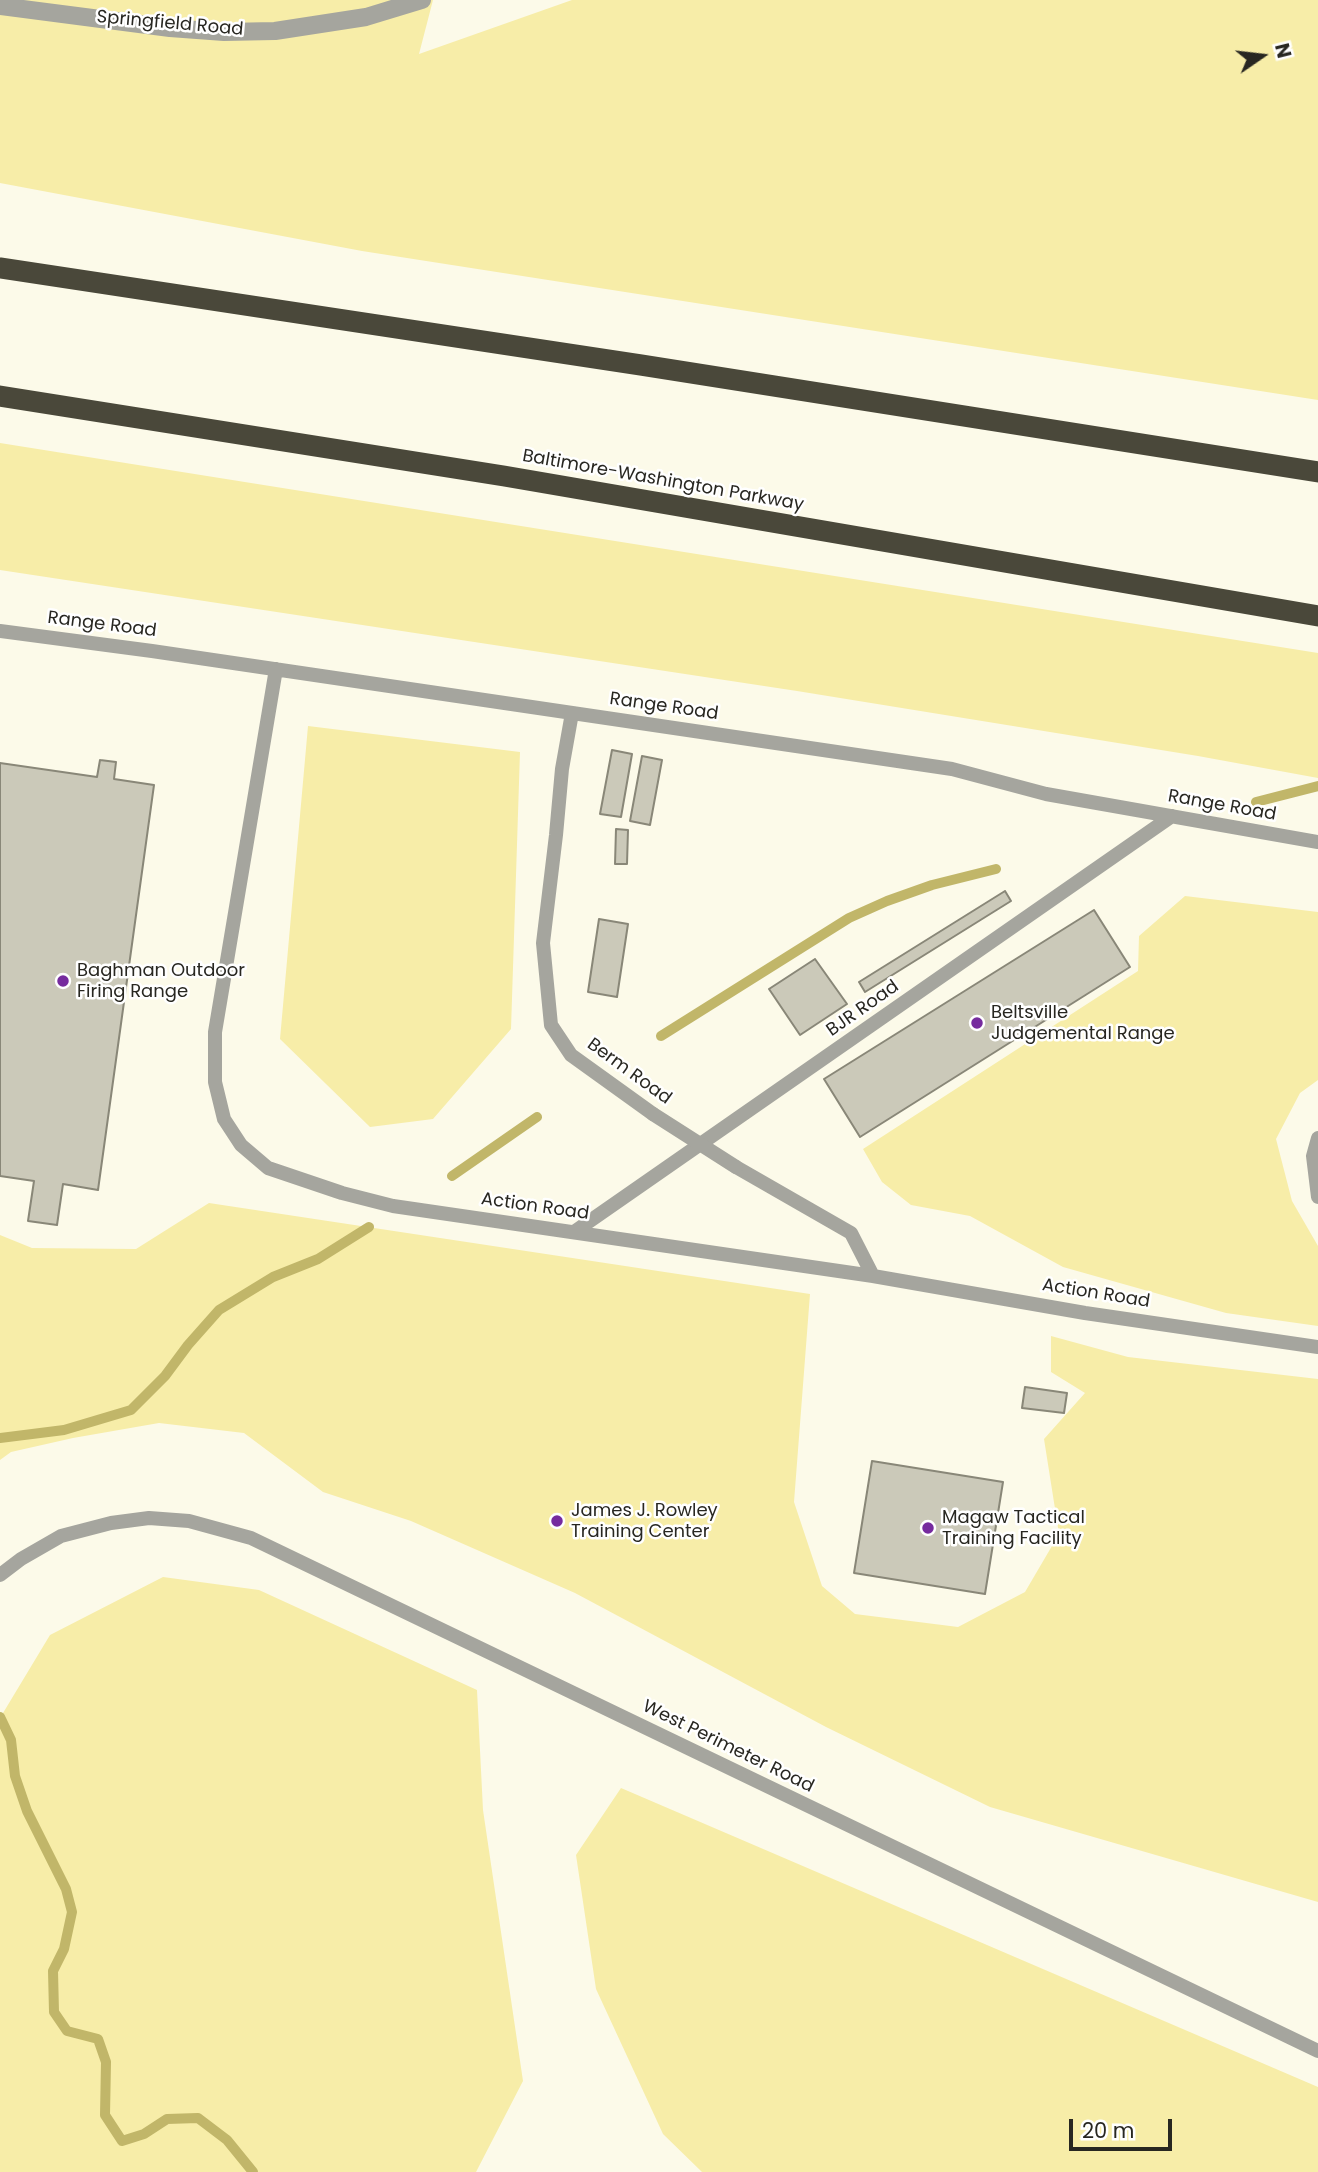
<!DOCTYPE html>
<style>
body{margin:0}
#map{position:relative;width:1318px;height:2172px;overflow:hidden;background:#fcfae9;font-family:Poppins,sans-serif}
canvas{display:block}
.north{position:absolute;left:1227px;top:21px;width:70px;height:70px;-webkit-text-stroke:5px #fff;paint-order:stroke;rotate:76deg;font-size:19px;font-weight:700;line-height:28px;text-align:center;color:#282721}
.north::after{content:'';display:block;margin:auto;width:24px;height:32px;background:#282721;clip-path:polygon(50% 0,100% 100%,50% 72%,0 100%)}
.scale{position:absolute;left:1069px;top:2119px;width:103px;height:32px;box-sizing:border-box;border:4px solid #282721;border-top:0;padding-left:9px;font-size:21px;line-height:24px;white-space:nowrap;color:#282721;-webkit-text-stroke:5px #fff;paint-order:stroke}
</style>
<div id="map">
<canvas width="1318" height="2172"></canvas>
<div class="north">N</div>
<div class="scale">20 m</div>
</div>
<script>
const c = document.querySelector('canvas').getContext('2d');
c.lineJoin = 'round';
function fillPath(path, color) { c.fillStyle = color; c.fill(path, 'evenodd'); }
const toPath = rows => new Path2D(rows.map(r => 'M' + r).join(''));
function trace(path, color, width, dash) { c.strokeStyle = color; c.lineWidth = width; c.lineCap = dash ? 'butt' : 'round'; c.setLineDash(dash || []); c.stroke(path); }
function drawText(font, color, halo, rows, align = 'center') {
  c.font = font + ' Poppins,sans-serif'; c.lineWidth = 5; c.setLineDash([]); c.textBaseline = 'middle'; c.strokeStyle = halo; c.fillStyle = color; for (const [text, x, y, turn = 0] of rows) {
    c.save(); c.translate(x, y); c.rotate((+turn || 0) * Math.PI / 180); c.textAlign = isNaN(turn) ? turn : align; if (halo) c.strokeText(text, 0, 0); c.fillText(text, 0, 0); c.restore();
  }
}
fillPath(toPath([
 [0,0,433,0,419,54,572,0,1318,0,1318,400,362,251,0,183],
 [0,443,1318,653,1318,778,1198,756,797,691,0,570],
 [308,726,520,752,511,1029,433,1119,370,1127,280,1039],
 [1185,896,1318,912,1318,1080,1300,1093,1276,1139,1292,1201,1318,1246,1318,1326,1226,1313,1063,1267,970,1216,911,1205,882,1182,863,1149,1138,971,1139,936],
 [209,1203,810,1294,794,1502,822,1586,855,1614,958,1627,1025,1592,1059,1534,1044,1439,1085,1393,1051,1372,1051,1336,1128,1357,1318,1379,1318,1902,990,1807,826,1727,575,1593,411,1521,323,1492,244,1433,159,1423,73,1438,11,1452,0,1460,0,1235,32,1248,136,1249],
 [163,1577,259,1590,477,1690,483,1810,523,2081,476,2172,0,2172,0,1718,50,1635],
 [621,1788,1318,2087,1318,2172,702,2172,663,2134,596,1989,576,1855]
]), '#f7eda8');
trace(toPath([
 [1256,802,1318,786],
 [661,1036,849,918,887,901,932,885,996,869],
 [452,1176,537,1117],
 [0,1438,64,1430,131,1410,165,1376,188,1345,219,1310,273,1277,318,1259,369,1227],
 [0,1717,11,1740,15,1776,27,1811,66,1889,72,1912,64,1949,53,1971,54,2012,67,2031,98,2039,106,2062,105,2115,122,2141,144,2134,167,2119,198,2118,227,2140,253,2172]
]), '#c1b669', 10);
const building = toPath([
 [612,750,632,754,621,817,600,814,612,750],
 [642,756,662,760,650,825,630,821,642,756],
 [100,760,116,762,114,779,154,785,98,1190,63,1184,57,1225,28,1221,34,1181,0,1176,0,763,97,777,100,760],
 [616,829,628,830,627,864,615,864,616,829],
 [1005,891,1011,901,865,992,859,982,1005,891],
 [1094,910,1130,967,860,1137,824,1079,1094,910],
 [599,919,628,924,617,997,588,992,599,919],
 [815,959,847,1004,800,1035,769,989,815,959],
 [1025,1387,1067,1393,1064,1413,1022,1408,1025,1387],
 [872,1461,1003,1482,985,1594,854,1573,872,1461]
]);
fillPath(building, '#cbc9b9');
trace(building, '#898778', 2);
trace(toPath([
 [0,631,152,651,952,769,1046,794,1318,842],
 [276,669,215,1032,215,1082,224,1119,241,1145,268,1168,342,1193,393,1206,873,1276,1085,1313,1318,1347],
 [572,713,562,769,556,835,543,943,551,1025,571,1055,653,1114],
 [1318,1138,1313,1156,1318,1197],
 [736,1167,851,1233,873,1276],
 [574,1232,1172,816],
 [0,1575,21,1559,61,1536,111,1523,149,1518,189,1521,251,1538,1318,2051]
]), '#a5a59e', 14);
trace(toPath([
 [0,6,170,28,224,32,275,31,366,17,422,0]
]), '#a5a59e', 18);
trace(toPath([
 [0,268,641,365,1318,472],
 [0,396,504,476,1318,616]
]), '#4a483a', 21);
trace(toPath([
 [653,1114,736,1167]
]), '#a5a59e', 14);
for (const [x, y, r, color] of [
 [63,981,7,"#762b9e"],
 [977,1023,7,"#762b9e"],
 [557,1521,7,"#762b9e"],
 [928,1528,7,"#762b9e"]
]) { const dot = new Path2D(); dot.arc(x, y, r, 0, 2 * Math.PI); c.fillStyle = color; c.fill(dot); trace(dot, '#fff', 2.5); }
drawText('18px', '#282721', '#fff', [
 ["Springfield Road",170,24,5],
 ["Baltimore-Washington Parkway",663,481,10],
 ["Range Road",102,625,7],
 ["Range Road",664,707,8],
 ["Range Road",1222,806,10],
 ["BJR Road",863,1009,-35],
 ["Berm Road",629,1072,36],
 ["Action Road",535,1207,8],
 ["Action Road",1096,1294,9],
 ["West Perimeter Road",728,1747,26]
]);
drawText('18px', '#282721', '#fff', [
 ["Baghman Outdoor",77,971],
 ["Firing Range",77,992],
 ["Beltsville",991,1013],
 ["Judgemental Range",991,1034],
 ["James J. Rowley",571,1511],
 ["Training Center",571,1532],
 ["Magaw Tactical",942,1518],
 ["Training Facility",942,1539]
], 'left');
</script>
